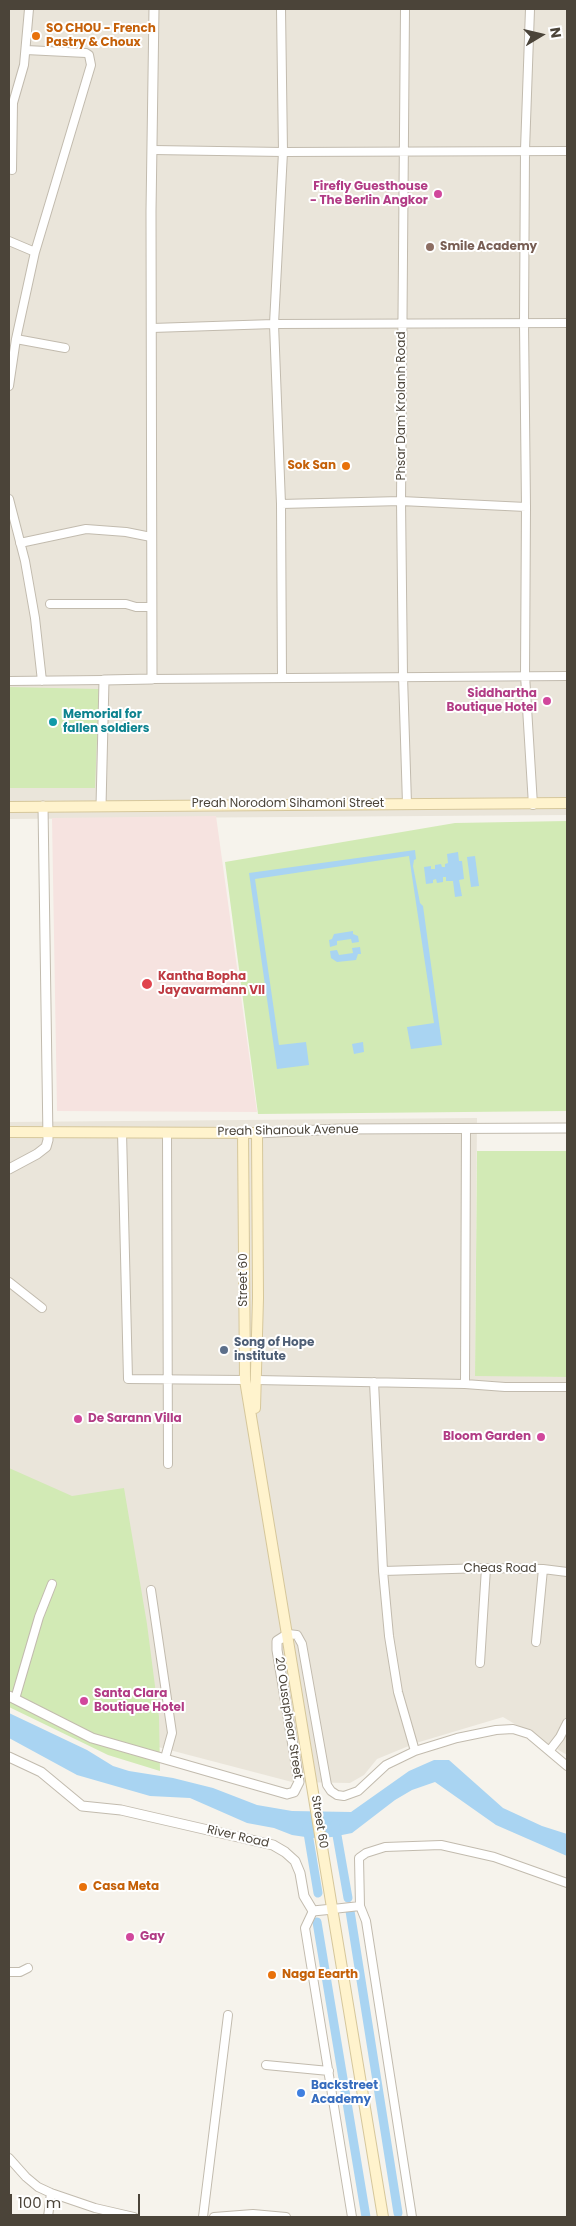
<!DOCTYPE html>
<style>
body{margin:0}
#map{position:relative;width:576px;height:2226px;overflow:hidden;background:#f6f3ec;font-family:Poppins,sans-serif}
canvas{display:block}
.frame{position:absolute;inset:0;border:10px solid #4b4439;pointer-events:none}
.north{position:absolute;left:516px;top:10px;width:50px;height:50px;-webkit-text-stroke:4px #fff;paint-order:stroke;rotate:81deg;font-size:14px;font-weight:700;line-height:20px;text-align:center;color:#4b4439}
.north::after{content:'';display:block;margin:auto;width:18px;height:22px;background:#4b4439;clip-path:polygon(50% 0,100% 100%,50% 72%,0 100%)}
.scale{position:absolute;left:10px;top:2194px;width:130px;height:22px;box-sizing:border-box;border:2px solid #4b4439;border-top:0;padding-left:6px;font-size:15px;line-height:18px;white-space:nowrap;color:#4b4439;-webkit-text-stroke:4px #fff;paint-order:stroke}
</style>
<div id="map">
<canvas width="576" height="2226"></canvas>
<div class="frame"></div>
<div class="north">N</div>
<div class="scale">100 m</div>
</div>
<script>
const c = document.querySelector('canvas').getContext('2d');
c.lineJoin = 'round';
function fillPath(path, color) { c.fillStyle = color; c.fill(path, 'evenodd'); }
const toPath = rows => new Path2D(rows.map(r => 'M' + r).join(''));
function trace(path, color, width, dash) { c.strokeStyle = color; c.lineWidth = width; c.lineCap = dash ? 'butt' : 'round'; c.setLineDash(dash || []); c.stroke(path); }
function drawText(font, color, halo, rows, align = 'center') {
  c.font = font + ' Poppins,sans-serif'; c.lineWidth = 4; c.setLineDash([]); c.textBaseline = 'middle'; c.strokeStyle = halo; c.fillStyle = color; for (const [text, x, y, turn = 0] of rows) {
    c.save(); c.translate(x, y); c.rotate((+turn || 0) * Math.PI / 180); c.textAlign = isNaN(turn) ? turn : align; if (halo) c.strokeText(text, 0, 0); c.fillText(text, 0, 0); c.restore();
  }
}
fillPath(toPath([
 [9,9,567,9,567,815,9,819],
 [477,1118,475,1375,567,1377,567,1755,503,1717,416,1743,377,1759,364,1775,350,1783,292,1782,97,1731,9,1688,9,1122]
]), '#eae5da');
fillPath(toPath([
 [216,816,257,1112,57,1111,52,818]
]), '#f6e3e0');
fillPath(toPath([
 [9,687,99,689,95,788,9,788],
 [567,821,567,1111,258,1114,225,862,455,823],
 [477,1151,567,1151,567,1377,475,1376],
 [9,1468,72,1496,124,1488,147,1624,159,1717,160,1771,108,1755,9,1707]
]), '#d2eab5');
fillPath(toPath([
 [415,850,416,859,414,860,413,866,420,903,423,906,442,1045,411,1049,407,1027,434,1023,409,856,255,879,279,1045,306,1042,309,1065,277,1069,249,873],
 [458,852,459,861,462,861,464,879,459,880,462,896,455,897,453,881,446,881,446,877,443,877,443,882,437,883,436,879,433,880,433,883,426,884,424,867,431,866,431,869,435,869,435,865,441,864,442,867,445,867,445,864,448,863,447,854],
 [475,856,479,886,471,887,467,857],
 [353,931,353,934,358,936,359,942,352,943,351,939,337,941,337,945,330,947,329,940,332,939,334,934],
 [360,947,361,954,358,954,356,960,337,962,331,958,330,951,337,950,339,955,353,953,352,948],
 [363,1042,364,1052,354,1054,352,1044],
 [9,1713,87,1750,113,1766,129,1771,173,1778,213,1788,257,1805,292,1811,351,1812,409,1771,434,1760,449,1760,503,1808,542,1826,567,1834,567,1856,496,1825,435,1782,412,1790,395,1800,352,1833,332,1837,312,1838,292,1835,274,1828,247,1823,190,1798,150,1796,77,1775,9,1738]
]), '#a9d4f2');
trace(toPath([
 [335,1824,348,1898],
 [307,1827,318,1893],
 [350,1911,398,2213],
 [317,1922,366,2217]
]), '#a9d4f2', 9);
const minor = toPath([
 [281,9,283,152,274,324,281,504,282,678],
 [405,9,401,501,403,676,407,804],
 [530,9,525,150,524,323,526,507,525,675,533,805],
 [153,150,283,152,567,151],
 [12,170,13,103,24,65,29,9],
 [9,241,35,252],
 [152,328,274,324,567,323],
 [16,339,65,348],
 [9,386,16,339,35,252,91,65,89,55,86,53,26,50],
 [9,499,25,561,35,618,42,681],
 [281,504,401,501,526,507],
 [20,543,86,529,126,532,151,537],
 [50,604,126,604,136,607,151,607],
 [152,679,567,676],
 [9,681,104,680],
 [122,1132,128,1379,245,1380],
 [167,1132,168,1464],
 [9,1282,42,1308],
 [256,1380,465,1384,505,1387,567,1387],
 [374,1382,383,1571,389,1636,398,1692,415,1751],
 [465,1384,466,1128],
 [543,1569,567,1572],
 [383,1571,486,1568,543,1569,536,1642],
 [151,1590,172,1733,165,1758],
 [288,1634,297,1635,302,1644,327,1785,331,1791,337,1795,344,1796,358,1791,386,1765,415,1751,457,1738,496,1730,513,1729,529,1734,567,1766],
 [480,1663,486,1568],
 [15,1699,39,1617,52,1584],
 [550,1750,560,1737,567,1723],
 [333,1909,360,1906],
 [313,1911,305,1928,352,2217],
 [9,1972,20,1972,28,1968],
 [266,2065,329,2071],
 [9,2158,26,2177,38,2187,51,2193,95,2208,134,2217],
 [48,2217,51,2193],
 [203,2217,228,2015],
 [214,2217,253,2214,286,2217],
 [412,2217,366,1921,360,1906,359,1858,366,1853,385,1847,441,1845,494,1857,567,1883]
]);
const tertiary = toPath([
 [101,806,104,680,152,679,151,211,154,9],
 [257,1133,339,1129,567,1128],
 [9,1169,37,1154,46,1147,48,1140,43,806],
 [9,1696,92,1738,287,1794,294,1792,299,1782,277,1650,277,1641,288,1634],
 [9,1757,41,1772,82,1806,121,1810,273,1845,285,1852,295,1861,300,1873,304,1896,313,1911,333,1909]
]);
const secondary = toPath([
 [9,807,567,803],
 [9,1132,257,1133,258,1298,255,1408],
 [243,1133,245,1380,383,2217]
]);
trace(minor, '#c2bbae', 10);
trace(tertiary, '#c2bbae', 11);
trace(secondary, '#d6c79b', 12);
trace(minor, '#fff', 8);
trace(tertiary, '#fff', 9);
trace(secondary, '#fff3cd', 10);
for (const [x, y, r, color] of [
 [36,36,5,"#e8710a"],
 [438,194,5,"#d1479c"],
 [430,247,5,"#8d6e63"],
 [346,466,5,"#e8710a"],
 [547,701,5,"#d1479c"],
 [53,722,5,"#0f9aa8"],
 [147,984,6,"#e0444e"],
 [224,1350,5,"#5c6f8a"],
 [78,1419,5,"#d1479c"],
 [541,1437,5,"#d1479c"],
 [84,1701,5,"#d1479c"],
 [83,1887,5,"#e8710a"],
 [130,1937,5,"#d1479c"],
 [272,1975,5,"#e8710a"],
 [301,2093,5,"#3f7fe0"]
]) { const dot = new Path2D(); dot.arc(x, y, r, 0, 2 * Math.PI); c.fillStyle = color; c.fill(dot); trace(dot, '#fff', 2); }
drawText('bold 12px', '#c56008', '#fff', [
 ["SO CHOU - French",46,29],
 ["Pastry & Choux",46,43],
 ["Sok San",336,466,"right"],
 ["Casa Meta",93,1887],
 ["Naga Eearth",282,1975]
], 'left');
drawText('bold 12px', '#b23c85', '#fff', [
 ["Firefly Guesthouse",428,187],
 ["- The Berlin Angkor",428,201],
 ["Siddhartha",537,694],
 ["Boutique Hotel",537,708],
 ["De Sarann Villa",88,1419,"left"],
 ["Bloom Garden",531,1437],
 ["Santa Clara",94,1694,"left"],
 ["Boutique Hotel",94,1708,"left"],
 ["Gay",140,1937,"left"]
], 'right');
drawText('bold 12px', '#785e54', '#fff', [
 ["Smile Academy",440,247]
], 'left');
drawText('12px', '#4b4439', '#fff', [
 ["Phsar Dam Krolanh Road",402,406,-90],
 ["Preah Norodom Sihamoni Street",288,804],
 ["Preah Sihanouk Avenue",288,1131,-1],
 ["Street 60",244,1280,-90],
 ["Cheas Road",500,1569],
 ["20 Ousaphear Street",288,1718,81],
 ["Street 60",319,1822,81],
 ["River Road",238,1837,13]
]);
drawText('bold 12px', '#0d838f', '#fff', [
 ["Memorial for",63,715],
 ["fallen soldiers",63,729]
], 'left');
drawText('bold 12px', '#be3a42', '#fff', [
 ["Kantha Bopha",158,977],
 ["Jayavarmann VII",158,991]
], 'left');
drawText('bold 12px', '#4e5e75', '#fff', [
 ["Song of Hope",234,1343],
 ["institute",234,1357]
], 'left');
drawText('bold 12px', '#366cbe', '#fff', [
 ["Backstreet",311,2086],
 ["Academy",311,2100]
], 'left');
</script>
